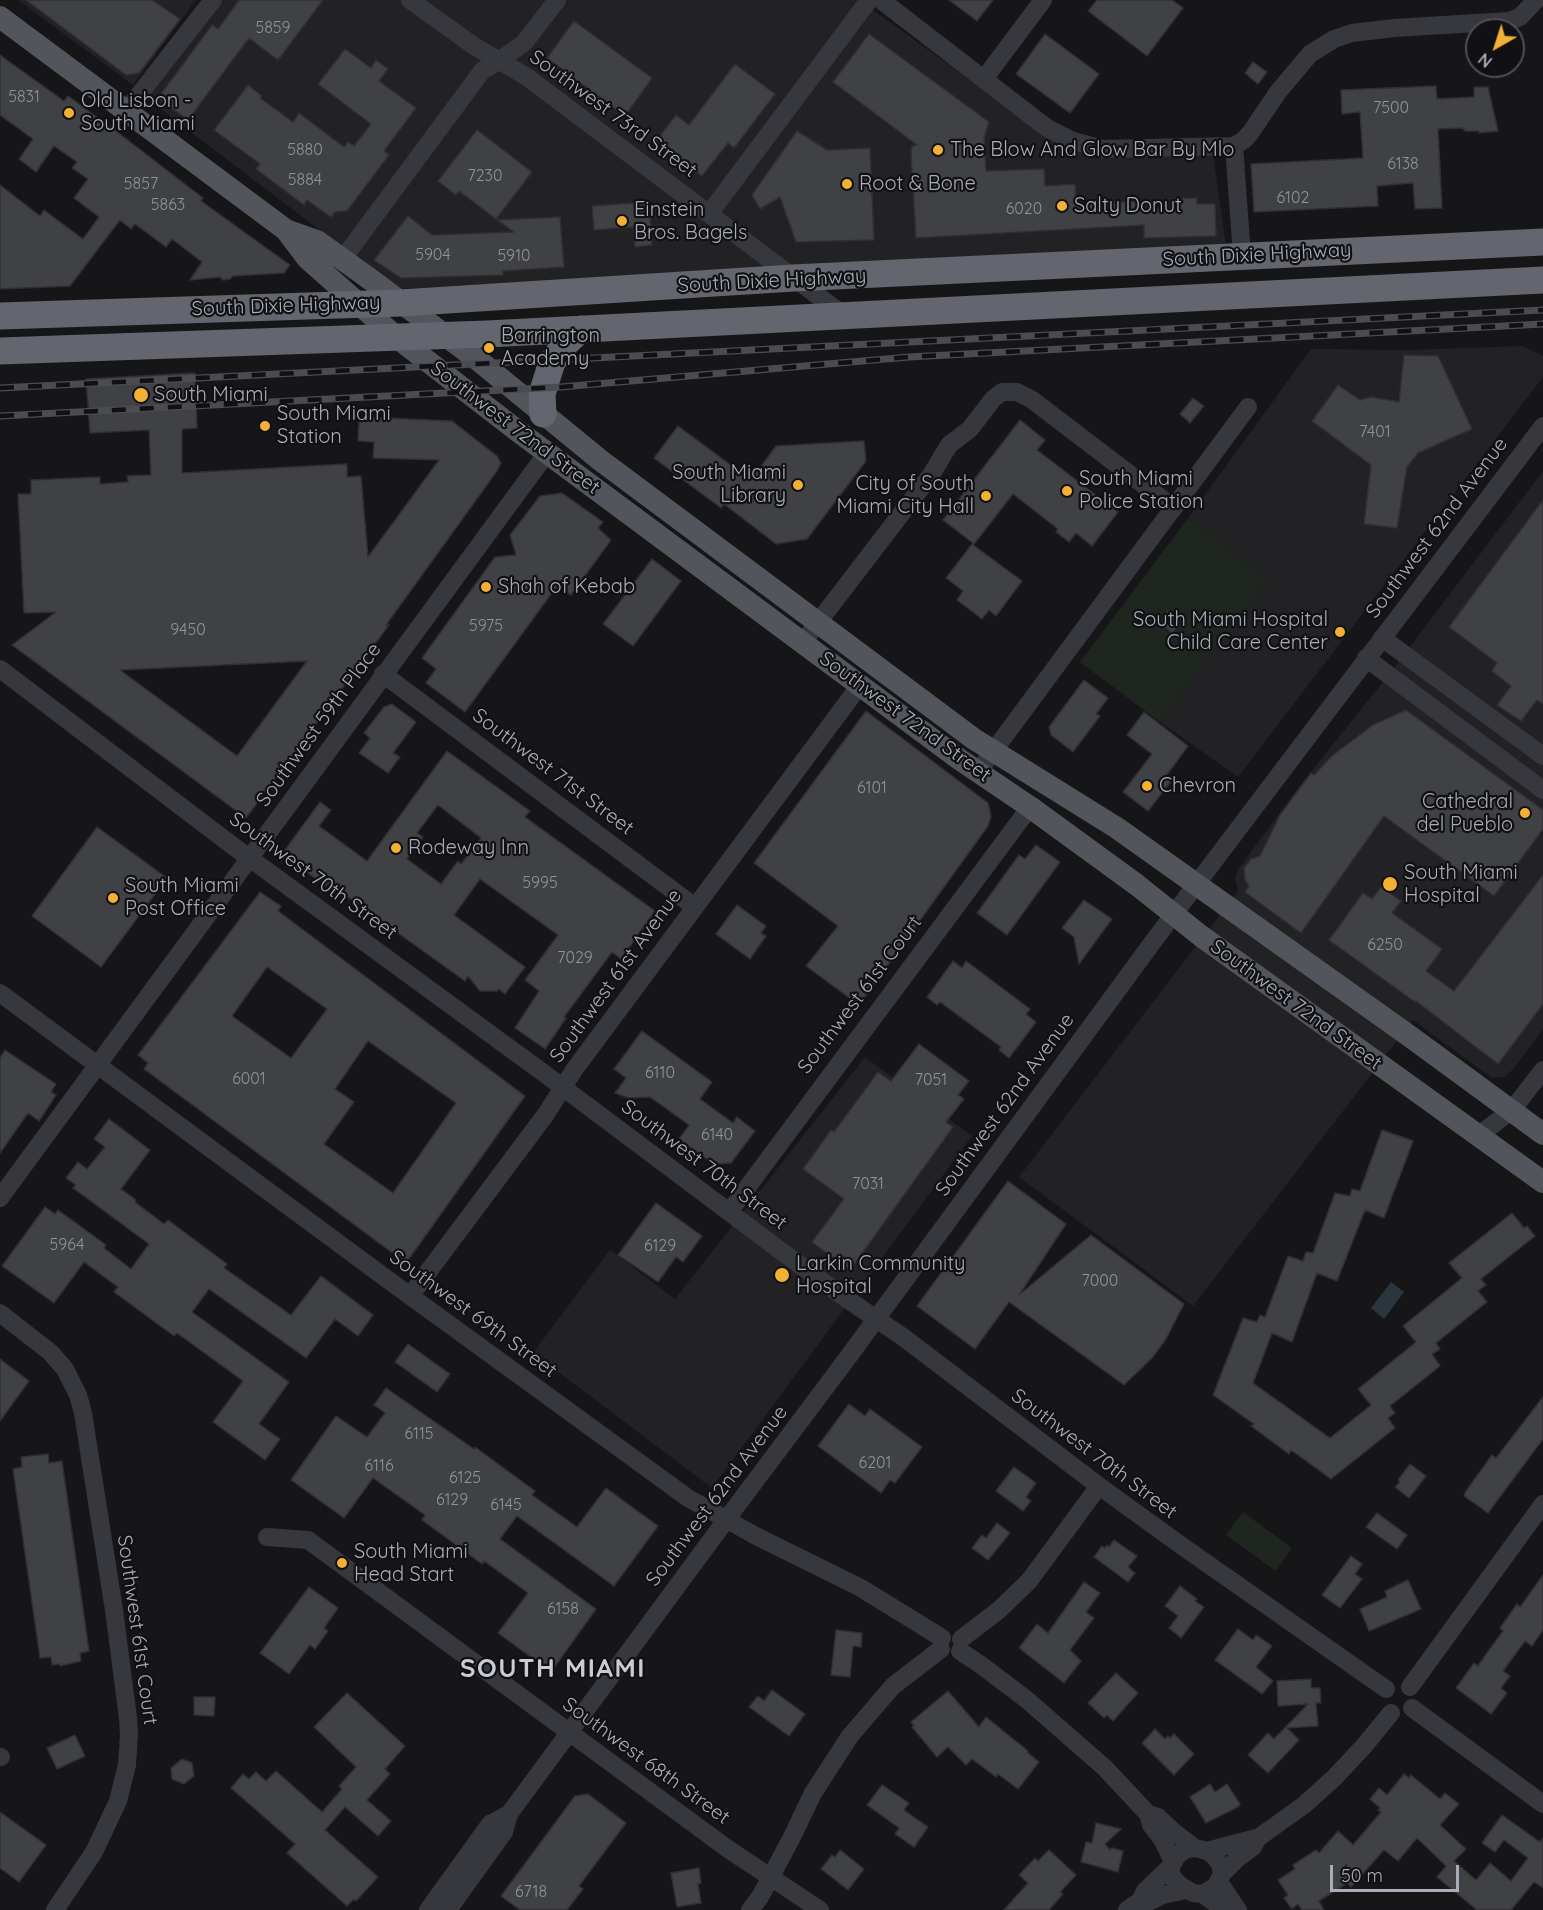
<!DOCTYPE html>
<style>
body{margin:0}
#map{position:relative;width:1543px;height:1910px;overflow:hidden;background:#161618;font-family:Quicksand,sans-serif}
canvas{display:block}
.north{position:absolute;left:1465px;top:18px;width:60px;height:60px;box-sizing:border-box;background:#111113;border:2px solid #4d4f55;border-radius:50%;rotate:219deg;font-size:16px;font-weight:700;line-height:24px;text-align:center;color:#a8adb8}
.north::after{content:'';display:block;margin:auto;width:21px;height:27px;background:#f2b134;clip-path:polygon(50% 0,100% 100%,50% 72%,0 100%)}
.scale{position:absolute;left:1330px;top:1865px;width:129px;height:27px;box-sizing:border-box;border:3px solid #a8adb8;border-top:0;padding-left:8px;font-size:18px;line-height:21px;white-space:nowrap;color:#a8adb8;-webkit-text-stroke:4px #111113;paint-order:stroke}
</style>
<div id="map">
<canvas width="1543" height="1910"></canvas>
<div class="north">N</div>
<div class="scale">50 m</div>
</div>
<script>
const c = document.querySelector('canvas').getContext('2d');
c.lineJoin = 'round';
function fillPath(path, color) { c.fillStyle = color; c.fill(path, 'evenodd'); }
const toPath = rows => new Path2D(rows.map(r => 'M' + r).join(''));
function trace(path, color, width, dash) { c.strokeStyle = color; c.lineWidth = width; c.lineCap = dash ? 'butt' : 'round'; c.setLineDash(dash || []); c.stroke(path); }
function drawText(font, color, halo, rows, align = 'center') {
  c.font = font + ' Quicksand,sans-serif'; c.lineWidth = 4.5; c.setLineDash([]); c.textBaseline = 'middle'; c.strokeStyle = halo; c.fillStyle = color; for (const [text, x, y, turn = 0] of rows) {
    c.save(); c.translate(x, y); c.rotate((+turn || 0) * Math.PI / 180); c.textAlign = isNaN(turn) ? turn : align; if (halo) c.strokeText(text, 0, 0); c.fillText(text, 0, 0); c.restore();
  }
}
fillPath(toPath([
 [18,0,196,0,133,85],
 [222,0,859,0,1055,141,1213,154,1226,245,397,289,146,98],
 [1523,346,1543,356,1543,377,1238,777,1160,722,1268,580,1188,518,1311,349,1409,350],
 [1543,471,1543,1030,1513,1069,1505,1077,1492,1078,1413,1020,1193,1306,1019,1177,1238,891,1235,877,1239,868,1302,783,1387,677],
 [865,1057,972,1136,712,1488,533,1353,610,1250,675,1299]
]), '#222225');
fillPath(toPath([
 [1188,518,1268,580,1160,722,1080,662],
 [1243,1512,1292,1548,1276,1571,1226,1535]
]), '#1e261f');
fillPath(toPath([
 [1391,1282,1404,1292,1384,1319,1371,1308]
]), '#2c353c');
const building = toPath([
 [26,0,152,0,180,19,139,73,126,75,26,0],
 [239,0,323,0,278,60,249,38,188,120,158,98,212,25,218,29,239,0],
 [949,0,993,0,977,21,949,0],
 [1097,0,1172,0,1183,8,1147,56,1088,11,1097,0],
 [574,21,652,78,625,116,547,58,574,21],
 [869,34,989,122,984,138,986,171,1044,169,1045,186,1075,184,1076,205,1138,201,1139,209,1172,209,1171,199,1197,198,1197,204,1215,204,1216,236,1144,238,1144,225,916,238,911,156,912,146,917,145,833,82,869,34],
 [1045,34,1099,74,1070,113,1016,74,1045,34],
 [345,49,371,68,376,60,388,69,379,81,416,108,384,151,389,155,347,211,335,212,331,217,307,200,304,205,256,169,260,164,214,130,248,85,262,96,260,98,293,122,299,113,344,147,348,142,354,146,371,124,318,84,345,49],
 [0,55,64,101,68,96,116,131,203,198,201,201,290,265,284,273,233,276,230,279,223,280,220,277,190,280,202,262,172,239,166,247,135,224,131,229,120,220,70,286,0,289,0,185,40,216,44,210,83,239,99,217,74,198,88,179,72,168,77,162,54,146,36,172,19,159,33,139,0,115,0,55],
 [1253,62,1267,72,1258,84,1245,73,1253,62],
 [735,64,775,94,734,148,728,143,702,176,656,141,676,115,689,125,735,64],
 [1436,86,1437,99,1474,97,1474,87,1488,87,1498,131,1479,133,1479,131,1464,131,1464,128,1438,129,1442,208,1415,209,1413,183,1377,186,1378,206,1254,212,1251,164,1363,158,1360,112,1342,114,1341,90,1436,86],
 [477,130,532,172,496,219,459,191,456,195,438,181,477,130],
 [797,131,827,150,870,148,874,240,796,242,780,197,760,209,752,195,797,131],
 [649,202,652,245,635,247,633,227,594,230,592,206,649,202],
 [408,216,432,235,514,232,497,220,560,217,564,267,503,271,503,275,401,278,374,260,408,216],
 [1404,355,1438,356,1472,429,1418,453,1407,467,1397,528,1364,524,1371,465,1312,421,1338,385,1360,400,1371,397,1399,402,1404,355],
 [195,373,197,428,182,429,182,473,347,464,347,477,361,476,368,557,439,460,373,458,374,442,358,441,359,421,363,417,452,421,497,456,501,463,497,471,386,625,389,625,246,818,12,645,56,612,24,613,18,494,31,494,31,480,100,477,100,484,128,482,127,476,151,475,149,430,90,433,86,379,195,373],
 [307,661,237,756,120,670,307,661],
 [1193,398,1204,406,1190,423,1180,414,1193,398],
 [1020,420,1045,440,1037,450,1118,512,1092,546,1076,533,1069,542,1056,532,1058,529,1013,494,974,544,943,520,1020,420],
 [678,426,751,480,776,446,864,441,866,461,807,539,776,544,724,504,721,508,654,458,678,426],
 [562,493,603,522,598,528,611,540,571,595,557,586,465,712,426,683,436,669,422,658,495,557,516,555,510,535,540,496,562,493],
 [1543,500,1543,704,1537,700,1521,721,1497,705,1511,686,1492,671,1497,663,1449,627,1543,500],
 [972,544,1022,581,996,616,989,610,982,619,957,600,963,591,946,578,972,544],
 [652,559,681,581,633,646,603,624,652,559],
 [1168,611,1178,619,1179,624,1172,633,1163,625,1162,620,1168,611],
 [1084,680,1108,698,1096,714,1100,716,1073,752,1051,735,1049,727,1084,680],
 [392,704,416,722,393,753,400,757,388,773,359,753,370,738,364,733,384,707,392,704],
 [1406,710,1543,810,1543,829,1494,896,1384,816,1301,933,1245,892,1249,886,1245,880,1244,868,1251,859,1260,856,1280,815,1311,773,1314,775,1333,755,1373,725,1406,710],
 [866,711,988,803,991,816,988,826,859,1005,806,966,838,926,754,863,866,711],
 [1144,712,1188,746,1166,776,1172,780,1148,811,1123,792,1152,754,1127,735,1144,712],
 [447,751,530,811,525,817,655,911,621,959,612,952,564,1017,566,1018,545,1049,515,1028,539,991,525,980,558,935,480,879,454,915,525,967,505,994,499,989,497,991,480,991,468,976,465,981,328,883,326,886,286,857,289,854,285,850,320,802,331,810,319,826,367,861,447,751],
 [438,805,481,838,461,864,458,861,441,884,407,859,423,837,417,833,438,805],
 [97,827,167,878,101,967,32,916,97,827],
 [1036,845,1060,862,1007,935,977,913,1019,855,1025,859,1036,845],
 [1543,875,1543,1004,1498,1064,1416,1001,1415,1002,1329,940,1363,893,1372,899,1381,887,1401,901,1392,913,1442,949,1426,971,1454,991,1543,875],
 [260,892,281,906,278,911,525,1096,406,1263,144,1069,148,1063,138,1055,260,892],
 [267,967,327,1009,291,1058,232,1016,267,967],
 [368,1041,456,1103,393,1193,324,1144,354,1102,335,1089,368,1041],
 [1084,900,1112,919,1079,964,1074,937,1062,928,1084,900],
 [737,905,766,926,761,933,766,936,750,959,716,934,737,905],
 [953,961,962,968,966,961,1030,1009,1026,1014,1036,1022,1009,1058,999,1050,1001,1047,940,1002,937,1005,927,997,953,961],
 [642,1031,712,1082,700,1099,733,1123,737,1117,755,1131,731,1163,714,1164,679,1139,689,1125,650,1097,629,1098,615,1093,626,1078,614,1069,642,1031],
 [919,1044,969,1081,958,1095,964,1099,946,1122,953,1127,850,1270,812,1242,844,1199,803,1169,831,1130,834,1132,878,1072,891,1081,919,1044],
 [5,1050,56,1084,51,1092,56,1095,39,1121,28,1113,0,1153,0,1058,5,1050],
 [109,1119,150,1150,121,1189,136,1200,135,1202,164,1224,168,1220,227,1264,224,1268,291,1315,321,1276,373,1315,358,1336,335,1319,306,1358,209,1289,192,1312,289,1382,259,1424,280,1439,265,1460,213,1422,243,1381,177,1333,174,1336,114,1292,118,1287,84,1262,54,1303,2,1266,45,1207,55,1214,58,1210,106,1245,104,1248,131,1269,149,1244,73,1188,76,1185,66,1178,78,1162,87,1169,105,1147,94,1139,109,1119],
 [1382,1130,1413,1141,1384,1218,1365,1210,1337,1281,1317,1273,1292,1342,1272,1333,1253,1383,1330,1438,1371,1405,1358,1389,1416,1342,1403,1326,1462,1278,1449,1263,1512,1213,1524,1228,1527,1226,1535,1236,1481,1279,1486,1285,1478,1291,1487,1302,1436,1343,1440,1349,1432,1354,1440,1366,1390,1406,1395,1413,1388,1418,1395,1428,1331,1479,1291,1450,1289,1454,1251,1426,1254,1424,1213,1395,1243,1318,1257,1322,1260,1315,1265,1317,1288,1256,1303,1261,1306,1252,1313,1253,1335,1193,1350,1196,1352,1189,1360,1191,1382,1130],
 [1008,1181,1066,1224,1019,1295,1091,1235,1184,1304,1166,1339,1152,1358,1124,1385,1009,1302,975,1349,917,1306,1008,1181],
 [656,1203,702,1236,683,1262,676,1257,658,1282,618,1255,656,1203],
 [408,1344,450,1374,437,1392,395,1362,408,1344],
 [0,1359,29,1381,0,1421,0,1359],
 [386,1388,474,1449,475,1447,535,1491,532,1495,577,1527,606,1488,658,1526,614,1586,517,1516,500,1539,596,1609,551,1672,498,1633,528,1593,484,1561,482,1564,422,1520,425,1515,373,1478,344,1518,291,1480,336,1416,367,1437,385,1413,374,1405,386,1388],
 [1543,1397,1543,1439,1488,1513,1464,1496,1466,1491,1492,1455,1496,1458,1543,1397],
 [849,1404,865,1416,870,1409,922,1447,895,1483,890,1480,881,1493,818,1446,849,1404],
 [48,1454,49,1463,62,1461,89,1651,80,1653,81,1661,60,1666,60,1664,52,1665,51,1657,40,1658,13,1469,22,1467,21,1457,48,1454],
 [1410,1464,1426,1476,1409,1498,1395,1487,1400,1482,1398,1480,1410,1464],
 [1014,1467,1036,1483,1026,1497,1031,1501,1023,1511,996,1491,1014,1467],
 [1377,1513,1407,1535,1397,1549,1366,1527,1377,1513],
 [997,1523,1010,1533,988,1560,972,1548,982,1535,986,1538,997,1523],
 [1114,1540,1137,1556,1128,1567,1135,1573,1128,1582,1094,1557,1102,1546,1105,1548,1107,1545,1109,1547,1114,1540],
 [1351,1556,1362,1564,1355,1574,1362,1579,1340,1608,1322,1595,1351,1556],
 [1543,1575,1543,1630,1532,1646,1525,1641,1503,1671,1510,1676,1501,1688,1507,1693,1491,1714,1456,1688,1474,1663,1478,1666,1484,1657,1503,1631,1500,1628,1517,1604,1520,1607,1543,1575],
 [1408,1580,1421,1609,1369,1631,1360,1609,1387,1597,1385,1591,1408,1580],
 [1084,1582,1100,1593,1086,1612,1094,1618,1070,1650,1081,1661,1064,1683,1019,1648,1037,1624,1048,1633,1084,1582],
 [1180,1586,1197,1599,1195,1601,1204,1607,1181,1638,1169,1628,1178,1616,1165,1606,1180,1586],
 [309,1587,338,1608,324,1628,328,1631,315,1649,310,1645,289,1674,260,1653,309,1587],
 [1238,1629,1253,1640,1256,1635,1272,1646,1256,1667,1273,1681,1262,1694,1215,1660,1238,1629],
 [836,1630,862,1633,861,1647,853,1646,850,1677,831,1675,836,1630],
 [1116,1673,1138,1693,1113,1721,1107,1715,1104,1718,1088,1703,1116,1673],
 [1311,1679,1311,1688,1320,1688,1321,1703,1316,1703,1318,1726,1287,1728,1299,1740,1268,1773,1248,1755,1268,1733,1274,1739,1308,1704,1278,1706,1277,1681,1311,1679],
 [772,1690,805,1714,789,1736,749,1707,758,1696,764,1701,772,1690],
 [948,1691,979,1727,986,1717,1028,1751,1027,1752,1039,1762,1018,1789,998,1774,996,1777,972,1759,966,1765,948,1747,937,1757,912,1727,914,1725,911,1722,948,1691],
 [347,1693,405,1746,385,1769,390,1774,367,1800,391,1821,378,1836,345,1807,325,1830,378,1877,356,1901,354,1899,347,1906,287,1853,295,1844,231,1788,243,1774,249,1779,256,1772,266,1781,276,1771,322,1812,342,1789,339,1786,356,1767,314,1727,347,1693],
 [194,1697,215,1697,214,1716,194,1715,194,1697],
 [1155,1729,1165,1739,1168,1736,1170,1738,1174,1734,1194,1754,1174,1775,1142,1743,1155,1729],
 [75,1735,85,1756,57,1769,47,1748,75,1735],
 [182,1759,192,1763,194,1776,184,1784,172,1779,171,1768,182,1759],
 [1404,1774,1409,1778,1411,1775,1440,1799,1445,1793,1459,1804,1440,1825,1466,1849,1454,1861,1476,1880,1490,1863,1511,1881,1528,1858,1504,1840,1495,1852,1482,1843,1502,1815,1540,1842,1543,1838,1543,1888,1534,1882,1511,1910,1477,1910,1437,1877,1446,1866,1417,1838,1398,1861,1384,1850,1351,1887,1347,1883,1319,1901,1324,1910,1302,1910,1298,1904,1292,1909,1284,1898,1288,1895,1278,1880,1295,1869,1293,1865,1316,1850,1319,1853,1338,1831,1353,1845,1381,1812,1378,1810,1380,1808,1370,1799,1379,1788,1387,1795,1404,1774],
 [1210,1784,1215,1792,1227,1784,1240,1804,1238,1807,1206,1823,1190,1797,1210,1784],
 [882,1785,909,1803,904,1810,928,1827,914,1847,895,1834,899,1828,867,1805,882,1785],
 [588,1794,626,1823,579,1886,583,1889,567,1910,520,1910,501,1896,575,1796,588,1794],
 [0,1812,46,1845,19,1882,0,1868,0,1812],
 [1096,1823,1121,1829,1105,1844,1110,1850,1112,1848,1123,1851,1118,1872,1081,1862,1086,1842,1092,1843,1096,1823],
 [840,1850,864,1869,848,1890,821,1869,832,1855,835,1857,840,1850],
 [1049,1850,1076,1875,1060,1892,1063,1894,1049,1910,1004,1910,1028,1883,1019,1875,1035,1858,1038,1861,1049,1850],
 [699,1868,701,1883,698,1884,701,1903,677,1907,671,1873,699,1868]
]);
fillPath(building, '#404145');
trace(building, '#303034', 1.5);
trace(toPath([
 [410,0,474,46,527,77,842,314],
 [881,0,1047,128,1073,141,1103,149,1234,146],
 [984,79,1043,0],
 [127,110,213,0],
 [709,214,869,0],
 [1242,256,1234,146,1244,140,1251,132,1278,92,1310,54,1334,39,1352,33,1394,28,1509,21,1520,17,1536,0],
 [342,260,482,71,500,60,524,43,557,0],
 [1382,638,1543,756],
 [803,642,931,475,949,445,970,429,993,399,1002,392,1017,392,1031,399,1174,508],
 [1366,658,1543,790],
 [0,669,233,846,545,1074,785,1254,844,1297,903,1337,1099,1486,1182,1546,1386,1689],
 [383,674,695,907],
 [978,772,1248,407],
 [0,993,391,1282,688,1498,756,1536,861,1588,942,1638],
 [1478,1136,1512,1110,1543,1070],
 [0,1198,547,453],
 [729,1212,1030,807],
 [410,1296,546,1114,574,1070,860,685],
 [0,1313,50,1352,65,1369,78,1395,83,1413,114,1610,128,1718,129,1735,127,1765,118,1801,94,1852,55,1910],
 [267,1537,308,1540,728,1849,820,1910],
 [961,1639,999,1610,1029,1581,1099,1486],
 [960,1651,981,1665,1026,1699,1105,1768,1148,1814,1151,1825,1162,1839,1173,1861],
 [1410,1687,1543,1504],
 [1412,1708,1543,1804],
 [0,1757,1,1757],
 [1149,1814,1158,1817,1173,1831,1195,1848],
 [1195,1848,1207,1851,1214,1856,1220,1864,1222,1874,1216,1886,1203,1894,1193,1893,1181,1886,1173,1878,1171,1872,1171,1866,1177,1856,1186,1849,1195,1848],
 [1207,1851,1256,1838],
 [1222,1874,1238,1858,1253,1847,1258,1838,1304,1805,1334,1778,1364,1746,1391,1713],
 [1219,1882,1238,1910],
 [1203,1894,1224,1910],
 [1140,1901,1151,1901,1163,1895,1186,1890],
 [428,1910,490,1824,509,1814],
 [448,1910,504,1832,509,1814,726,1520,849,1356,1155,939,1543,426],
 [750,1910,760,1897,792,1837,813,1793,850,1736,893,1686,941,1649],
 [1127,1910,1140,1901,1145,1891,1171,1866]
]), '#37383d', 18);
trace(toPath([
 [0,17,286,230,317,241,374,282,478,360,600,460,974,739,1117,828,1408,1035,1543,1134],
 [286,230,308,259,395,336,519,432,959,759,1030,807,1137,885,1201,936,1543,1182]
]), '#53555c', 22);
trace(toPath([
 [0,316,400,303,793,278,1543,242],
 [0,351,487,334,1543,280],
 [543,414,542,394,552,362,566,343,581,329]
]), '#63666e', 27);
const rail = toPath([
 [0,388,1543,310],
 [0,416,561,387,909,357,1543,324]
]);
trace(rail, '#4a4c52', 7);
trace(rail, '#111113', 4.5, [14]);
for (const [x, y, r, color] of [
 [69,113,6,"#f2b134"],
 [938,150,6,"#f2b134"],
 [847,184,6,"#f2b134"],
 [1062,206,6,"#f2b134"],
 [622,221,6,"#f2b134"],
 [489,348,6,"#f2b134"],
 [141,395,8,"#f2b134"],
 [265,426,6,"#f2b134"],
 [798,485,6,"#f2b134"],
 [1067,491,6,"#f2b134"],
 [986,496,6,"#f2b134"],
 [486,587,6,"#f2b134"],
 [1340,632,6,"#f2b134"],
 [1147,786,6,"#f2b134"],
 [1525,813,6,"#f2b134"],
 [396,848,6,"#f2b134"],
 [1390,884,8,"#f2b134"],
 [113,898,6,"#f2b134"],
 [782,1275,8,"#f2b134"],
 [342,1563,6,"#f2b134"]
]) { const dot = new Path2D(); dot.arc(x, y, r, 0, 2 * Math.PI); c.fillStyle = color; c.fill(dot); trace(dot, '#111113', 2); }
drawText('16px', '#8e929b', null, [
 ["5859",273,28],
 ["5831",24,97],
 ["7500",1391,108],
 ["5880",305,150],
 ["6138",1403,164],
 ["7230",485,176],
 ["5884",305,180],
 ["5857",141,184],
 ["6102",1293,198],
 ["5863",168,205],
 ["6020",1024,209],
 ["5904",433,255],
 ["5910",514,256],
 ["7401",1375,432],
 ["5975",486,626],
 ["9450",188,630],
 ["6101",872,788],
 ["5995",540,883],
 ["6250",1385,945],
 ["7029",575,958],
 ["6110",660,1073],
 ["6001",249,1079],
 ["7051",931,1080],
 ["6140",717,1135],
 ["7031",868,1184],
 ["5964",67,1245],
 ["6129",660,1246],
 ["7000",1100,1281],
 ["6115",419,1434],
 ["6201",875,1463],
 ["6116",379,1466],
 ["6125",465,1478],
 ["6129",452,1500],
 ["6145",506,1505],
 ["6158",563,1609],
 ["6718",531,1892]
]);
drawText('20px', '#a8adb8', '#111113', [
 ["Old Lisbon -",81,101],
 ["South Miami",81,124],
 ["The Blow And Glow Bar By Mlo",950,150],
 ["Root & Bone",859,184],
 ["Salty Donut",1074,206],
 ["Einstein",634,210],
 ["Bros. Bagels",634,233],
 ["Barrington",501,336],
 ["Academy",501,359],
 ["South Miami",154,395],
 ["South Miami",277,414],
 ["Station",277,437],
 ["South Miami",786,473,"right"],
 ["Library",786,496,"right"],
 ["South Miami",1079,479],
 ["Police Station",1079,502],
 ["City of South",974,484,"right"],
 ["Miami City Hall",974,507,"right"],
 ["Shah of Kebab",498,587],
 ["South Miami Hospital",1328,620,"right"],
 ["Child Care Center",1328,643,"right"],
 ["Chevron",1159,786],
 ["Cathedral",1513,802,"right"],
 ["del Pueblo",1513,825,"right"],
 ["Rodeway Inn",408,848],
 ["South Miami",1404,873],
 ["Hospital",1404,896],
 ["South Miami",125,886],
 ["Post Office",125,909],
 ["Larkin Community",796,1264],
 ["Hospital",796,1287],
 ["South Miami",354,1552],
 ["Head Start",354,1575]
], 'left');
drawText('20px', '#a8adb8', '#111113', [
 ["Southwest 73rd Street",613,114,36],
 ["South Dixie Highway",1257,255,-3],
 ["South Dixie Highway",772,281,-3],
 ["South Dixie Highway",286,306,-2],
 ["Southwest 72nd Street",515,428,37],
 ["Southwest 62nd Avenue",1437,528,-53],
 ["Southwest 72nd Street",905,717,36],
 ["Southwest 59th Place",319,725,-54],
 ["Southwest 71st Street",553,772,37],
 ["Southwest 70th Street",313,876,36],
 ["Southwest 61st Avenue",616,976,-54],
 ["Southwest 61st Court",860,995,-53],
 ["Southwest 72nd Street",1296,1005,36],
 ["Southwest 62nd Avenue",1005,1105,-54],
 ["Southwest 70th Street",704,1165,37],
 ["Southwest 69th Street",473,1314,36],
 ["Southwest 70th Street",1094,1454,37],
 ["Southwest 62nd Avenue",717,1496,-53],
 ["Southwest 61st Court",137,1630,82],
 ["Southwest 68th Street",646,1761,36]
]);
c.letterSpacing = '1.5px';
drawText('bold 26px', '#c9ccd4', '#111113', [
 ["SOUTH MIAMI",553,1669]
]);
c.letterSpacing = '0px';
</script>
